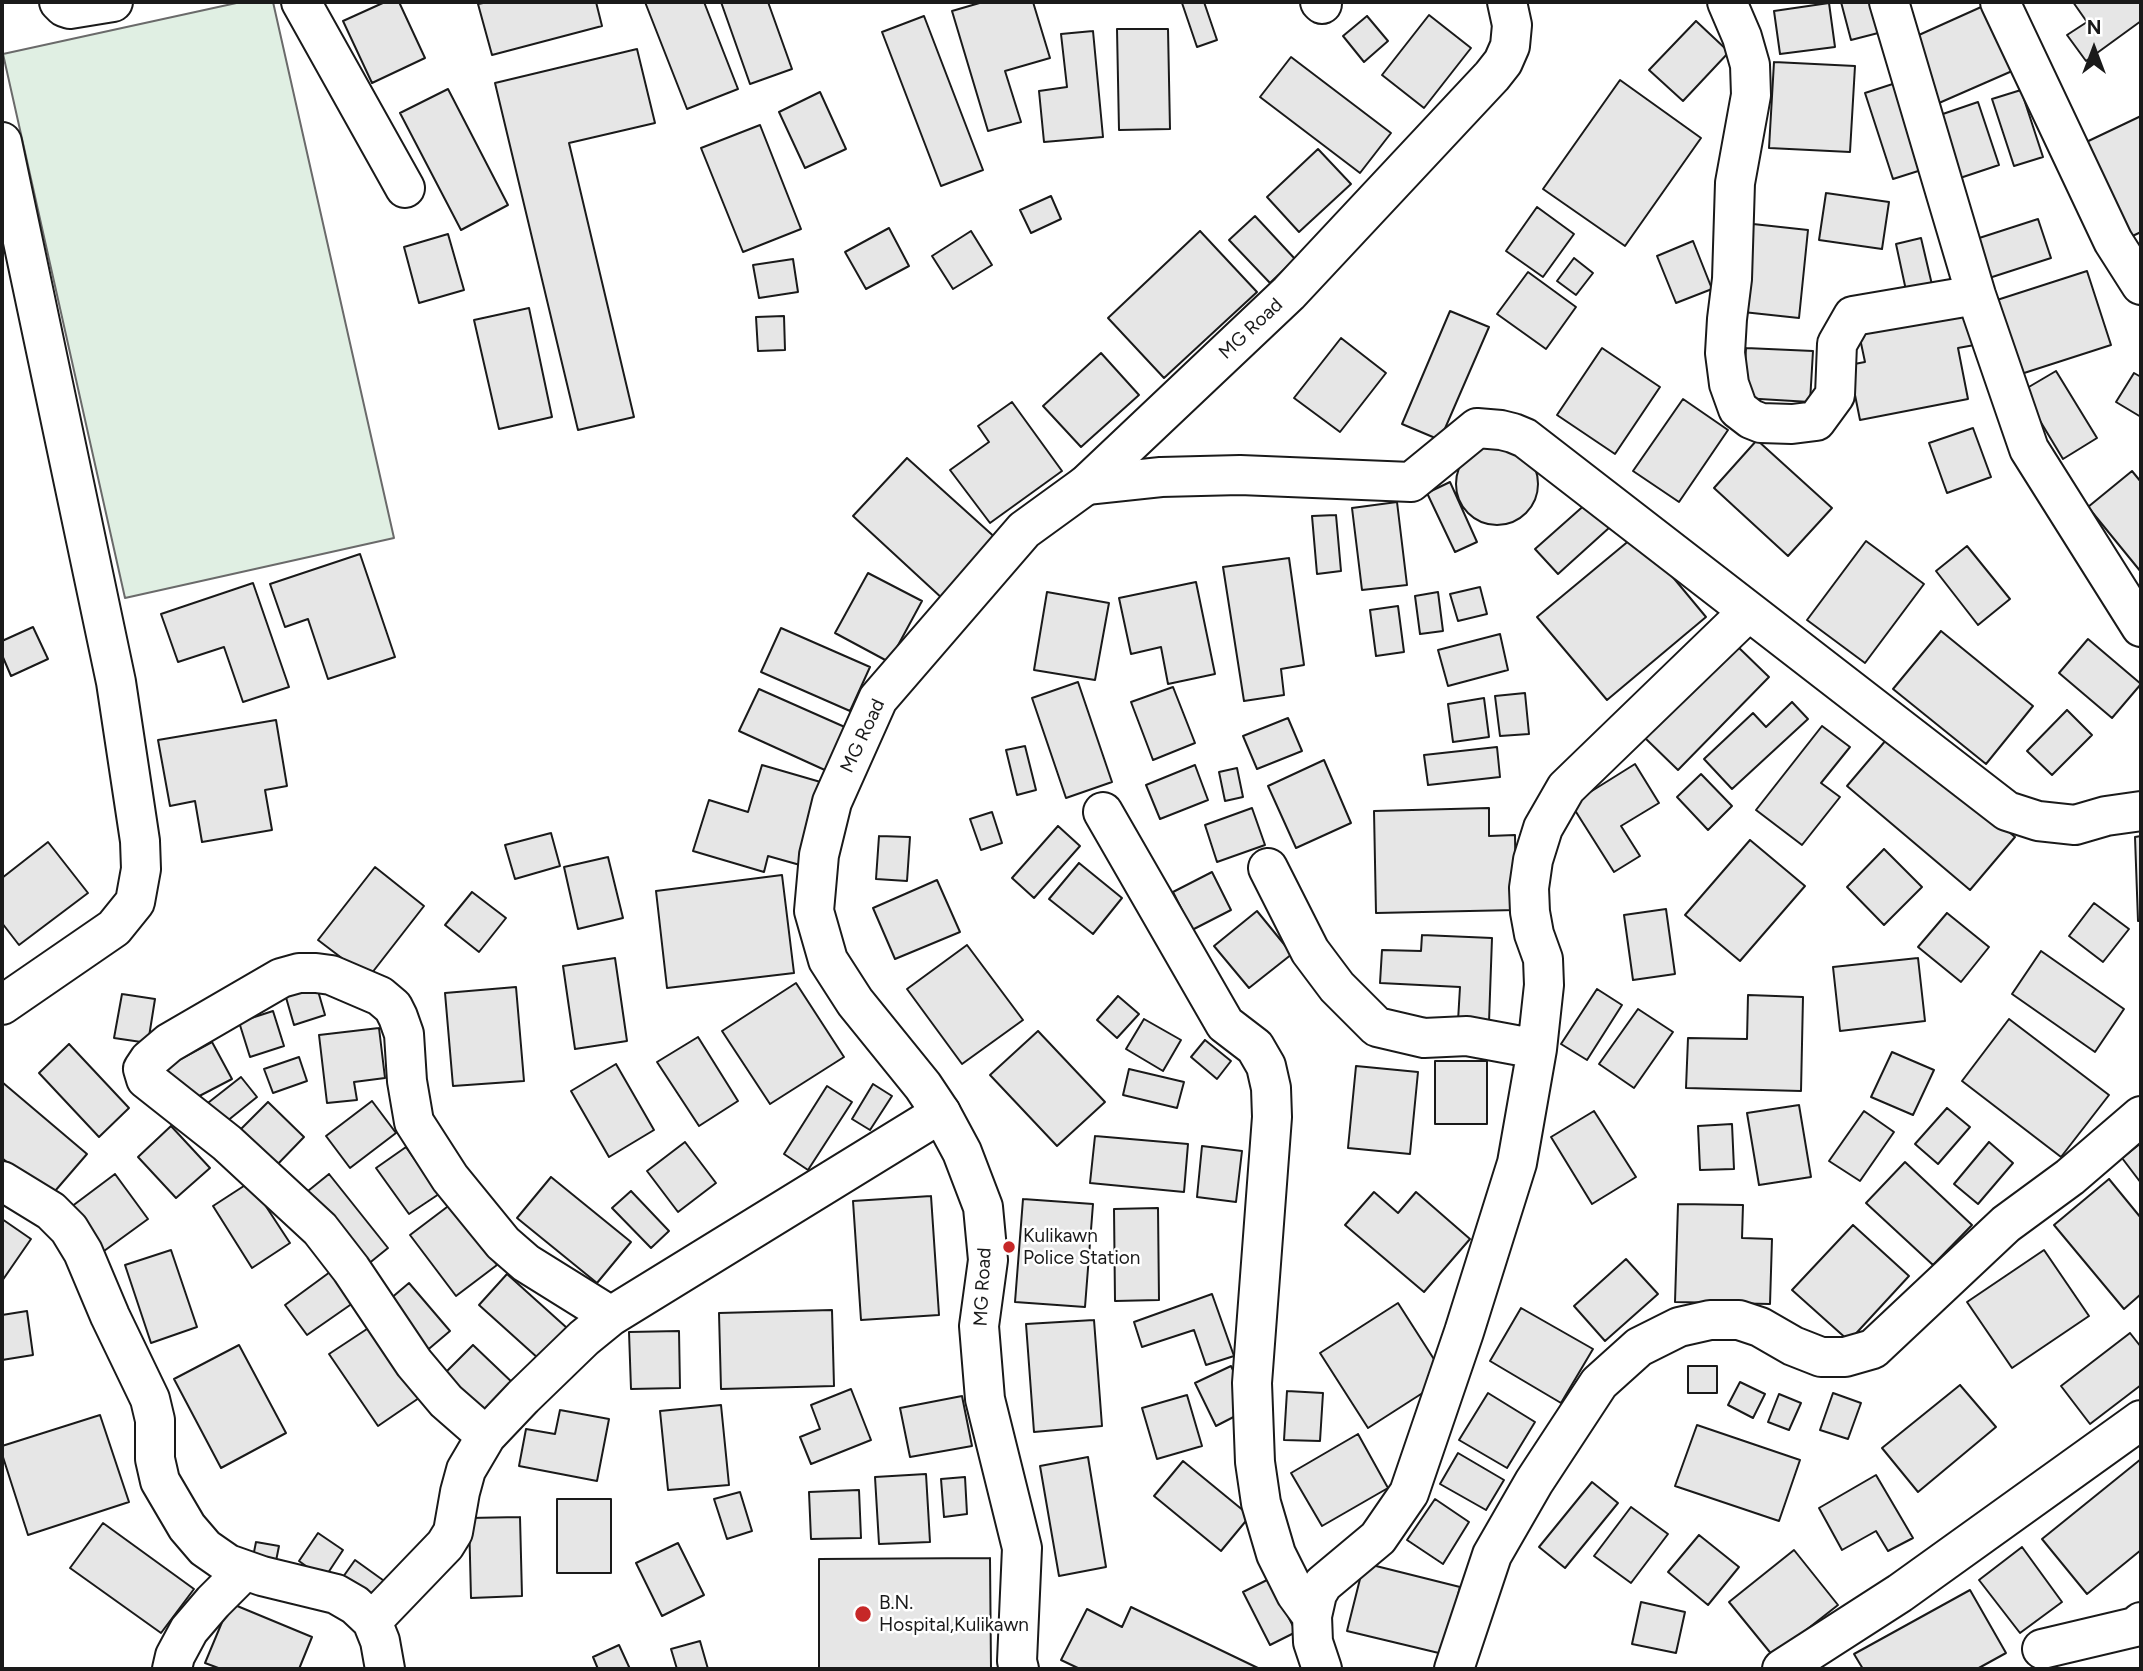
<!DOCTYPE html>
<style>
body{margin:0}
#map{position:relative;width:2143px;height:1671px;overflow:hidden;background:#fff;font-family:Figtree,sans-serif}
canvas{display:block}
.frame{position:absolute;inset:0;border:4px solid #1a1a1a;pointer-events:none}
.north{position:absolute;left:2059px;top:14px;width:70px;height:70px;-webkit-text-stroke:5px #fff;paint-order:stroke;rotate:0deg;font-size:19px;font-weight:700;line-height:28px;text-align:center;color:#1a1a1a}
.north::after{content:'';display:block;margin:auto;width:24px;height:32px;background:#1a1a1a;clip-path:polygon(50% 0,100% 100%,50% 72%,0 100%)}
</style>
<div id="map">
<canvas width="2143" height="1671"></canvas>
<div class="frame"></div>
<div class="north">N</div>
</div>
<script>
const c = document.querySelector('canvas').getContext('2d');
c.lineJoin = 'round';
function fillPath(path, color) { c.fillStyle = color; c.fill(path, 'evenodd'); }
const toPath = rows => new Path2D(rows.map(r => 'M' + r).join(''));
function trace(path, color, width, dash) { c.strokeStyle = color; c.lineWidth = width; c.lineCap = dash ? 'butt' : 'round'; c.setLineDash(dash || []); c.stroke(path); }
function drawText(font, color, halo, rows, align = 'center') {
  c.font = font + ' Figtree,sans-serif'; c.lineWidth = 5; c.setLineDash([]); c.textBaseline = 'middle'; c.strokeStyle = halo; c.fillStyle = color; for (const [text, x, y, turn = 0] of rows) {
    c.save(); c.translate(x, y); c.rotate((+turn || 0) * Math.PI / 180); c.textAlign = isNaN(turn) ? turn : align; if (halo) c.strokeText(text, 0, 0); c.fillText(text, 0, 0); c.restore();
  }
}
const green = toPath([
 [241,2,273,2,394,538,125,598,3,54,241,2]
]);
fillPath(green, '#e0efe3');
trace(green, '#6a6a6a', 2);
const building = toPath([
 [385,2,399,2,425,58,372,83,343,21,385,2],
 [488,2,596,2,602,26,492,55,478,4,488,2],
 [645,2,704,2,738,89,687,109,645,2],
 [721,2,768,2,792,69,750,84,721,2],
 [983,2,1033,2,1050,58,1005,71,1021,122,988,131,952,11,983,2],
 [1185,2,1204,2,1217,40,1197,47,1182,3,1185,2],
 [1841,2,1878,2,1886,31,1851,40,1841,2],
 [2073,2,2141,2,2141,21,2086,61,2067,35,2087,22,2073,2],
 [1829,3,1835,47,1780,54,1774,11,1829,3],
 [1990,3,2019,68,1939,103,1910,39,1990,3],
 [1429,15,1471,48,1424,108,1382,75,1429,15],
 [924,16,983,170,941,186,882,32,924,16],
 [1367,16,1388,41,1364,62,1343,36,1367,16],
 [1696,21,1729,52,1683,101,1649,70,1696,21],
 [1117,29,1168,29,1170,129,1119,130,1117,29],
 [1093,31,1103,137,1044,142,1039,91,1067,87,1061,34,1093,31],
 [637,49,655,123,569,143,634,417,578,430,495,83,637,49],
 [1291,57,1391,133,1360,173,1260,97,1291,57],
 [1774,62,1855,66,1850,152,1769,148,1774,62],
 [1620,80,1701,138,1625,246,1543,189,1620,80],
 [1905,80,1934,166,1893,179,1865,93,1905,80],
 [448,89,508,205,461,230,400,113,448,89],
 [2021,90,2043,157,2014,166,1992,99,2021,90],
 [820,92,846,149,805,168,779,112,820,92],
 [1978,102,1999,165,1954,180,1934,117,1978,102],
 [2141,116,2141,232,2124,240,2080,145,2141,116],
 [760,125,801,229,743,252,701,148,760,125],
 [1318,149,1351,184,1299,232,1267,197,1318,149],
 [1826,193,1889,202,1882,249,1819,240,1826,193],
 [1051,196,1061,219,1031,233,1020,210,1051,196],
 [1537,207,1574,234,1543,277,1506,251,1537,207],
 [1255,216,1295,259,1270,283,1229,240,1255,216],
 [2038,219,2051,258,1986,279,1973,240,2038,219],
 [1753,224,1808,230,1799,318,1743,312,1753,224],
 [889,228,909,266,866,289,845,252,889,228],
 [971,231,992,265,953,289,932,256,971,231],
 [1200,231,1257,292,1164,378,1108,318,1200,231],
 [448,234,464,290,419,303,404,247,448,234],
 [1921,238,1933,289,1907,295,1896,244,1921,238],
 [1693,241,1712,289,1676,303,1657,256,1693,241],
 [1574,258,1593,273,1576,295,1557,281,1574,258],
 [793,259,798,292,759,298,753,265,793,259],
 [2087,271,2111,345,2021,374,1997,300,2087,271],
 [1528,272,1576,307,1546,349,1497,314,1528,272],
 [1973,307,1980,344,1958,348,1968,399,1860,420,1849,365,1865,362,1858,329,1973,307],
 [529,308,552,417,499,429,474,320,529,308],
 [1450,311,1489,327,1440,440,1402,424,1450,311],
 [784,316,785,350,758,351,756,317,784,316],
 [1341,338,1386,373,1340,432,1294,398,1341,338],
 [1602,348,1660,387,1615,454,1557,415,1602,348],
 [1746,348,1813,351,1810,402,1743,398,1746,348],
 [1101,353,1139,395,1081,447,1043,406,1101,353],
 [2056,371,2097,438,2063,459,2022,391,2056,371],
 [2134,373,2141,377,2141,417,2116,402,2134,373],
 [1683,399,1728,430,1679,502,1633,471,1683,399],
 [1012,402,1062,471,990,523,950,470,989,442,978,426,1012,402],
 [1973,428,1991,477,1947,493,1929,443,1973,428],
 [1757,440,1832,508,1788,556,1714,488,1757,440],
 '1456 484a41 41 0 1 1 82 0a41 41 0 1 1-82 0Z',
 [907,458,999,541,944,600,853,516,907,458],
 [2132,471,2141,482,2141,572,2088,507,2132,471],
 [1450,482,1477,542,1455,552,1427,493,1450,482],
 [1397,502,1407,585,1362,590,1352,508,1397,502],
 [1588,502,1610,527,1558,574,1535,549,1588,502],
 [1336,515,1341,571,1317,574,1312,516,1336,515],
 [1637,534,1706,617,1607,700,1537,617,1637,534],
 [1866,541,1924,584,1865,663,1807,620,1866,541],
 [1967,546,2010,599,1978,625,1936,571,1967,546],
 [360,554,395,657,328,679,308,619,285,627,270,584,360,554],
 [1289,558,1304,665,1281,669,1284,695,1244,701,1223,567,1289,558],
 [868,573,922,601,889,662,835,633,868,573],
 [1196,582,1215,674,1168,684,1161,647,1131,654,1119,598,1196,582],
 [253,583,289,687,243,702,224,647,178,662,161,614,253,583],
 [1480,587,1487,614,1458,621,1450,594,1480,587],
 [1047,592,1109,603,1095,680,1034,670,1047,592],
 [1438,592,1443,631,1420,634,1415,596,1438,592],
 [1398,606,1404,652,1376,656,1370,610,1398,606],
 [33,627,48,659,11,676,2,655,2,641,33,627],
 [781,628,870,667,850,711,761,672,781,628],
 [1941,631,2033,706,1986,764,1893,689,1941,631],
 [1500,634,1508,670,1448,686,1438,650,1500,634],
 [2088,639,2141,684,2112,718,2059,673,2088,639],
 [1736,645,1769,677,1678,770,1645,738,1736,645],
 [1078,682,1112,782,1066,798,1032,698,1078,682],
 [1173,687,1195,743,1153,760,1131,702,1173,687],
 [759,689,847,728,827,771,739,731,759,689],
 [1525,693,1529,734,1500,736,1495,696,1525,693],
 [1484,698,1489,737,1453,742,1448,704,1484,698],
 [1792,702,1808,719,1732,789,1704,759,1753,713,1766,727,1792,702],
 [2067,710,2092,735,2052,775,2027,751,2067,710],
 [1288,718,1302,751,1257,769,1243,736,1288,718],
 [276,720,287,786,265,790,272,830,202,842,195,801,170,806,158,740,276,720],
 [1822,726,1850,747,1821,783,1840,797,1802,845,1756,810,1822,726],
 [1892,733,2015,837,1970,890,1847,786,1892,733],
 [1025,746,1036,790,1017,795,1006,750,1025,746],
 [1497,747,1500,777,1428,785,1424,755,1497,747],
 [1324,760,1351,823,1296,848,1268,786,1324,760],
 [1635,764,1659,803,1621,826,1640,856,1614,872,1571,804,1635,764],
 [762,765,824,783,800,865,768,856,764,872,693,851,709,800,748,812,762,765],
 [1195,765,1208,800,1160,819,1146,785,1195,765],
 [1237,768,1243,797,1225,801,1219,772,1237,768],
 [1701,774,1732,806,1708,830,1677,797,1701,774],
 [1252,808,1265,845,1217,862,1205,825,1252,808],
 [1489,808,1489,836,1515,835,1516,910,1376,913,1374,811,1489,808],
 [992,812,1002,843,981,850,970,819,992,812],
 [1058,826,1080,846,1034,898,1012,878,1058,826],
 [551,833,560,866,515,879,505,845,551,833],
 [879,836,910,837,907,881,876,879,879,836],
 [2141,836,2141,921,2138,921,2135,837,2141,836],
 [1750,840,1805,886,1740,961,1685,915,1750,840],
 [48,842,88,893,19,945,2,923,2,878,48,842],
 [1884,849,1922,887,1884,925,1847,887,1884,849],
 [608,857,623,918,578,929,564,867,608,857],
 [1079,863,1122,898,1093,934,1049,899,1079,863],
 [375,867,424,906,368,978,318,940,375,867],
 [1212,872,1231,910,1192,930,1173,892,1212,872],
 [782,875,794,973,667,988,656,891,782,875],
 [937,880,960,932,895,959,873,908,937,880],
 [472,892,506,918,479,952,445,925,472,892],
 [2094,903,2129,929,2103,962,2069,936,2094,903],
 [1666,909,1675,974,1633,980,1624,915,1666,909],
 [1257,911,1292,954,1249,988,1214,946,1257,911],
 [1947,913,1989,947,1961,982,1918,947,1947,913],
 [1422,935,1492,938,1489,1022,1458,1021,1460,987,1380,983,1382,950,1421,951,1422,935],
 [967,945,1023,1020,962,1064,907,989,967,945],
 [2041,951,2124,1009,2095,1052,2012,994,2041,951],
 [615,958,627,1041,575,1049,563,966,615,958],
 [1918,958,1925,1021,1840,1031,1833,967,1918,958],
 [796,983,844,1057,770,1104,722,1031,796,983],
 [316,984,325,1015,294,1025,285,994,316,984],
 [516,987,524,1081,453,1086,445,993,516,987],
 [1597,989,1622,1005,1587,1060,1561,1044,1597,989],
 [122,994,155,999,148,1043,114,1038,122,994],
 [1748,995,1803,997,1801,1091,1686,1088,1688,1038,1747,1039,1748,995],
 [1118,996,1139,1014,1117,1038,1097,1020,1118,996],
 [1638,1009,1673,1032,1634,1088,1599,1064,1638,1009],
 [273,1011,284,1046,250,1057,239,1022,273,1011],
 [1144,1019,1181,1040,1163,1071,1126,1049,1144,1019],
 [2009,1019,2109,1095,2061,1157,1962,1081,2009,1019],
 [379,1028,385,1078,354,1082,357,1100,327,1103,319,1035,379,1028],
 [1038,1031,1105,1102,1057,1146,990,1075,1038,1031],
 [698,1037,738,1101,699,1126,657,1062,698,1037],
 [1205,1040,1231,1061,1217,1079,1191,1057,1205,1040],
 [212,1042,232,1079,184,1104,164,1068,212,1042],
 [69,1044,129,1108,99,1137,39,1073,69,1044],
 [1892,1052,1934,1070,1913,1115,1871,1097,1892,1052],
 [299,1057,307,1081,273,1093,264,1069,299,1057],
 [1435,1061,1487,1061,1487,1124,1435,1124,1435,1061],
 [616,1064,654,1130,609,1157,571,1091,616,1064],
 [1356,1066,1418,1072,1410,1154,1348,1148,1356,1066],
 [1129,1069,1184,1082,1177,1108,1123,1095,1129,1069],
 [241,1077,257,1097,221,1126,204,1106,241,1077],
 [2,1082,87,1154,49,1198,2,1158,2,1082],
 [873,1084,892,1096,870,1130,852,1119,873,1084],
 [827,1086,852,1102,808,1170,784,1154,827,1086],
 [372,1101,396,1133,350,1168,326,1136,372,1101],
 [268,1102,304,1137,274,1168,238,1132,268,1102],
 [1799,1105,1811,1177,1759,1185,1747,1113,1799,1105],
 [1947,1108,1970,1127,1938,1164,1915,1144,1947,1108],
 [1594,1111,1636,1177,1592,1204,1551,1137,1594,1111],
 [1864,1111,1894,1132,1860,1181,1829,1161,1864,1111],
 [1732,1124,1734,1169,1700,1170,1698,1126,1732,1124],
 [171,1126,210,1168,176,1198,138,1157,171,1126],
 [1095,1136,1188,1144,1184,1192,1090,1183,1095,1136],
 [685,1142,716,1183,678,1212,647,1171,685,1142],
 [1989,1142,2013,1163,1978,1204,1954,1184,1989,1142],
 [2141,1143,2141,1183,2122,1158,2141,1143],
 [1202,1146,1242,1151,1236,1202,1197,1197,1202,1146],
 [406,1147,439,1194,409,1214,376,1168,406,1147],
 [1905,1162,1972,1225,1933,1265,1866,1203,1905,1162],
 [115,1174,148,1219,104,1251,71,1207,115,1174],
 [329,1174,388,1248,362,1269,303,1195,329,1174],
 [551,1177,631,1242,597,1283,517,1218,551,1177],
 [2109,1179,2141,1218,2141,1294,2124,1309,2054,1225,2109,1179],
 [250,1182,290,1243,252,1268,213,1206,250,1182],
 [631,1191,669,1231,651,1248,612,1208,631,1191],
 [1374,1192,1398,1213,1416,1192,1470,1239,1424,1292,1345,1225,1374,1192],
 [931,1196,939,1315,861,1320,853,1201,931,1196],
 [1023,1199,1093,1204,1085,1307,1015,1302,1023,1199],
 [451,1204,497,1265,456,1296,410,1235,451,1204],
 [1678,1204,1743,1205,1742,1238,1772,1239,1770,1304,1675,1302,1678,1204],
 [1158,1208,1159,1300,1115,1301,1114,1209,1158,1208],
 [2,1219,31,1239,2,1281,2,1219],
 [1853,1225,1909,1276,1849,1341,1792,1290,1853,1225],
 [171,1250,197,1327,151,1343,125,1265,171,1250],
 [2044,1250,2089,1316,2012,1368,1967,1302,2044,1250],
 [1626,1259,1658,1294,1605,1341,1574,1306,1626,1259],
 [330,1272,353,1303,307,1335,285,1305,330,1272],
 [507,1274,567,1328,539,1359,479,1305,507,1274],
 [409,1283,450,1331,424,1353,383,1305,409,1283],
 [1212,1294,1234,1356,1206,1365,1194,1330,1142,1347,1134,1322,1212,1294],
 [1398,1303,1446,1378,1368,1428,1320,1353,1398,1303],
 [1521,1308,1593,1349,1561,1403,1490,1361,1521,1308],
 [832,1310,834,1386,721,1389,719,1313,832,1310],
 [27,1311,33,1355,2,1360,2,1315,27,1311],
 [1094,1320,1102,1426,1034,1432,1026,1324,1094,1320],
 [370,1327,419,1398,378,1426,329,1354,370,1327],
 [679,1331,680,1388,631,1389,629,1332,679,1331],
 [2130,1333,2141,1347,2141,1385,2090,1424,2061,1386,2130,1333],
 [239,1345,286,1433,221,1468,174,1379,239,1345],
 [473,1345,516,1386,484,1419,441,1377,473,1345],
 [1231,1366,1251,1408,1216,1426,1195,1383,1231,1366],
 [1688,1366,1717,1366,1717,1393,1688,1393,1688,1366],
 [1740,1382,1765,1394,1753,1418,1728,1405,1740,1382],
 [1960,1385,1996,1427,1918,1492,1882,1448,1960,1385],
 [851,1389,871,1440,811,1464,800,1437,820,1429,811,1405,851,1389],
 [1287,1391,1323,1393,1320,1441,1284,1440,1287,1391],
 [1488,1393,1535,1422,1507,1468,1459,1440,1488,1393],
 [1833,1393,1861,1403,1848,1439,1820,1430,1833,1393],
 [1779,1394,1801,1403,1789,1430,1768,1422,1779,1394],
 [1187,1395,1202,1446,1157,1459,1142,1408,1187,1395],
 [962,1396,972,1446,910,1457,900,1408,962,1396],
 [721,1405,729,1485,668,1490,660,1411,721,1405],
 [560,1410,609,1419,597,1481,519,1466,526,1429,555,1434,560,1410],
 [100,1415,129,1502,28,1535,2,1454,2,1446,100,1415],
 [1697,1425,1800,1460,1779,1521,1675,1486,1697,1425],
 [1358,1434,1388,1488,1322,1526,1291,1473,1358,1434],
 [1458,1453,1504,1480,1486,1510,1440,1484,1458,1453],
 [1088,1457,1106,1567,1059,1576,1040,1466,1088,1457],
 [2141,1459,2141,1550,2087,1594,2042,1539,2141,1459],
 [1183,1461,1250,1516,1221,1551,1154,1496,1183,1461],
 [926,1474,930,1542,879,1544,875,1477,926,1474],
 [1876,1475,1913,1538,1888,1551,1876,1531,1842,1550,1819,1508,1876,1475],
 [965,1477,967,1514,944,1517,941,1479,965,1477],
 [1592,1482,1618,1503,1565,1568,1539,1547,1592,1482],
 [859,1490,861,1538,811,1539,809,1492,859,1490],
 [740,1492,752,1531,727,1539,714,1499,740,1492],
 [557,1499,611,1499,611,1573,557,1573,557,1499],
 [1435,1499,1469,1522,1443,1564,1407,1540,1435,1499],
 [1631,1507,1668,1534,1631,1583,1594,1556,1631,1507],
 [520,1517,522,1596,471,1598,469,1518,520,1517],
 [103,1523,194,1589,161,1633,70,1568,103,1523],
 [318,1533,343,1550,324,1579,299,1561,318,1533],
 [1699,1535,1739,1567,1708,1605,1668,1572,1699,1535],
 [256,1542,279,1546,276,1561,253,1557,256,1542],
 [678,1543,704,1595,662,1616,636,1563,678,1543],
 [2022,1547,2062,1602,2020,1633,1979,1580,2022,1547],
 [1794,1550,1838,1605,1773,1656,1729,1602,1794,1550],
 [990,1558,991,1669,819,1669,819,1559,990,1558],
 [355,1560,387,1583,375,1600,343,1577,355,1560],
 [1364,1563,1460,1587,1443,1654,1347,1631,1364,1563],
 [1269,1579,1296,1632,1270,1645,1243,1592,1269,1579],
 [1970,1590,2006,1653,1977,1669,1863,1669,1854,1654,1970,1590],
 [1641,1602,1685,1612,1676,1653,1632,1644,1641,1602],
 [230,1603,312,1637,299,1669,221,1669,205,1663,230,1603],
 [1131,1607,1260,1669,1080,1669,1061,1660,1087,1609,1122,1627,1131,1607],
 [700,1641,708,1669,677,1669,671,1649,700,1641],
 [619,1645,630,1669,598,1669,593,1657,619,1645]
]);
fillPath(building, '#e6e6e6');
trace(building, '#1a1a1a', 2);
const street = toPath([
 [59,2,64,7,70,9,113,2],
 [301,2,405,188],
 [1320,2,1322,4],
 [1727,2,1742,37,1750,65,1751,95,1735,183,1732,279,1727,319,1725,353,1729,384,1738,409,1751,419,1761,423,1792,424,1816,421,1835,395,1837,344,1853,316,1976,295],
 [1889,2,1976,295,2029,449,2141,627],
 [2000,2,2113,241,2141,285],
 [2,142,116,682,140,841,141,869,135,902,114,928,2,1005],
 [1086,485,1161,477,1240,475,1411,482,1477,428,1501,430,1513,433,1525,438,2007,811,2038,821,2075,825,2106,816,2141,811],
 [1103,812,1225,1024,1255,1047,1266,1066,1271,1088,1272,1117,1252,1383,1255,1462,1261,1503,1276,1554,1296,1594,1312,1616],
 [1268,868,1310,951,1337,987,1377,1027,1424,1038,1467,1036,1537,1049],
 [2,1181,51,1211,69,1229,83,1252,110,1316,150,1399,155,1420,155,1459,160,1481,187,1527,205,1548,228,1564,262,1576,336,1594,355,1605,372,1621,380,1641,385,1669],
 [486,1436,446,1401,414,1363,351,1269,320,1229,227,1143,146,1079,143,1069,149,1060,169,1043,281,978,299,973,316,973,331,975,380,996,393,1007,398,1017,404,1034,407,1081,414,1122,450,1178,503,1243,526,1263,611,1316],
 [372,1621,445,1545,453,1532,460,1492,466,1470,486,1436,523,1397,584,1338,611,1316,941,1113],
 [2042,1649,2135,1627,2141,1622],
 [172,1669,175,1656,189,1630,213,1602,245,1570],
 [1322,1669,1313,1642,1312,1616,1317,1594,1323,1584,1378,1538,1409,1493,1464,1332,1517,1163,1537,1049,1544,985,1543,959,1534,934,1530,912,1529,888,1533,860,1543,828,1566,788,1748,612],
 [1454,1669,1492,1555,1534,1482,1599,1383,1639,1347,1679,1327,1710,1320,1739,1320,1760,1327,1793,1346,1821,1357,1845,1357,1873,1349,2006,1224,2070,1177,2141,1116],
 [1782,1669,1900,1593,2141,1420]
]);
const primary = toPath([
 [1019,1669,1017,1661,1022,1548,985,1399,979,1326,988,1260,983,1207,962,1152,941,1113,923,1086,855,1002,828,960,814,911,819,855,832,802,878,699,1024,530,1086,485,1289,293,1492,76,1503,62,1510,46,1512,25,1507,2]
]);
trace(street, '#1a1a1a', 42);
trace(primary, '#1a1a1a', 42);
trace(street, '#fff', 38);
trace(primary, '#fff', 38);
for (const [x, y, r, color] of [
 [1009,1247,7,"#c62828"],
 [863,1614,9,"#c62828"]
]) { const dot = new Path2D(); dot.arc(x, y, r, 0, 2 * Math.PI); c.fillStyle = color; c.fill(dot); trace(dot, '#fff', 2.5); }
drawText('19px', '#1a1a1a', '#fff', [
 ["MG Road",1251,329,-43],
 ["MG Road",863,736,-65],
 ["MG Road",983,1287,-87]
]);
drawText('19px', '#1a1a1a', '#fff', [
 ["Kulikawn",1023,1236],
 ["Police Station",1023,1258],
 ["B.N.",879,1603],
 ["Hospital,Kulikawn",879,1625]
], 'left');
</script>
